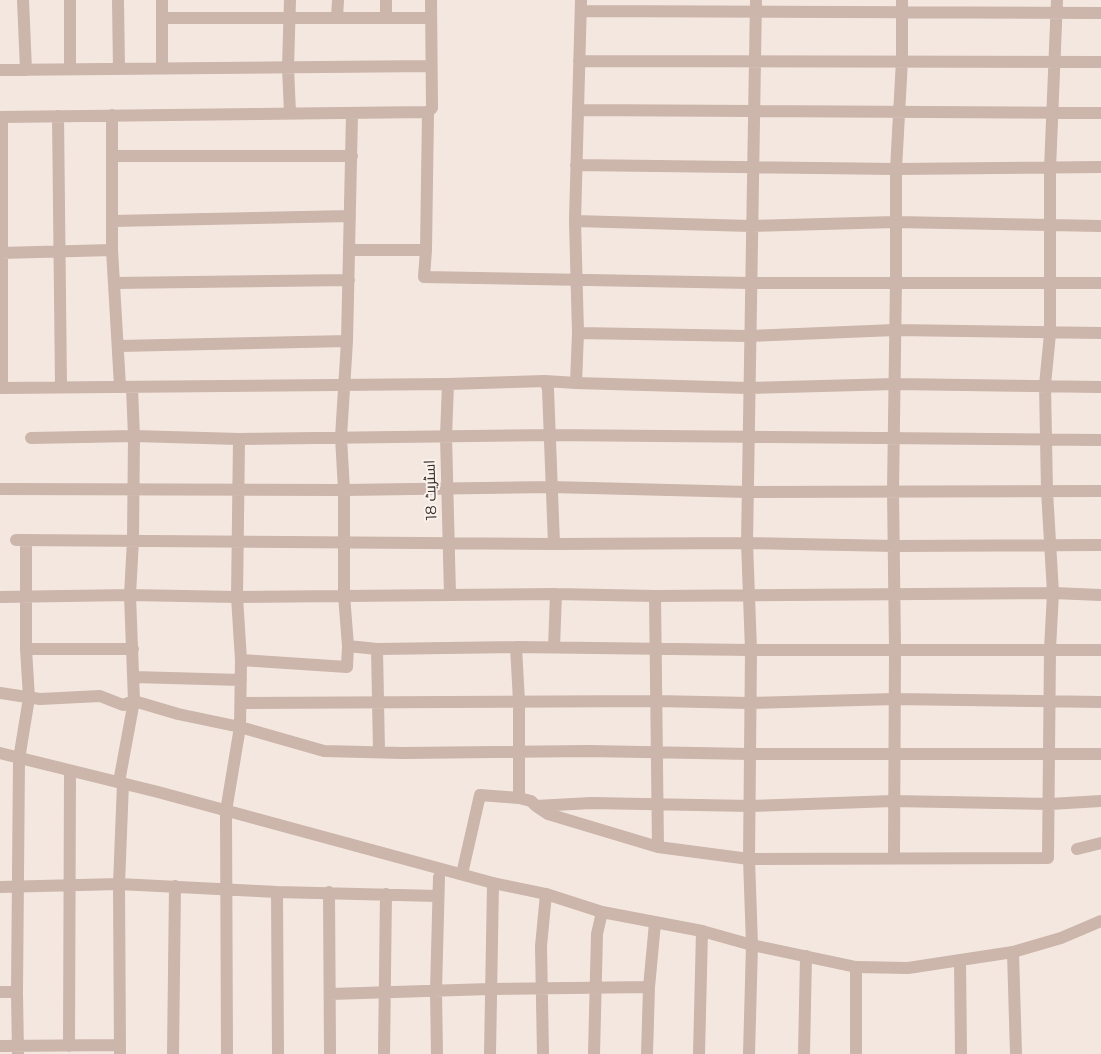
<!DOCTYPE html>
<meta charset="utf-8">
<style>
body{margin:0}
canvas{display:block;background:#f3e7df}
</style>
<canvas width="1101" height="1054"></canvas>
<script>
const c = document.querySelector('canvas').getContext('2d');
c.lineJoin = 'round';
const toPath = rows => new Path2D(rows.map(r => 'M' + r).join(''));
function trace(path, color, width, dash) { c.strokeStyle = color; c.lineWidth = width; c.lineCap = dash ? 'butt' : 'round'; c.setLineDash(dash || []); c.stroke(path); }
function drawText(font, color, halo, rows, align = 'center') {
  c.font = font + ' Montserrat,Cairo,sans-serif'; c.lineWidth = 4; c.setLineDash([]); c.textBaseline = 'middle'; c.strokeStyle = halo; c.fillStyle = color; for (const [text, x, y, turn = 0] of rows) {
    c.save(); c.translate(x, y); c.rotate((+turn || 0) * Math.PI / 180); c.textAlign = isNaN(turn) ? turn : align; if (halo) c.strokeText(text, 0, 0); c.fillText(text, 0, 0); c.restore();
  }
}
trace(toPath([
 [23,0,26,70],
 [70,0,70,69],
 [118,0,119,69],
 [162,0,162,18,431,18],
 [581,11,1101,13],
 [337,18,338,0],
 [386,18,386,0],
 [579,61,1101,62],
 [162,68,162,18],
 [0,70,430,66],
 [578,110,1101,113],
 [290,113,288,67,290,0],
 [112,115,112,250,120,386],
 [58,116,61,387],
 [0,117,428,112,432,108,431,0],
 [2,117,2,388],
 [112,156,352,156],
 [576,165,896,169,1101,167],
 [112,221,350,216],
 [575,221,751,226,895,222,1101,226],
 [350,250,426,250,424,277,750,283,1101,283],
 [426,250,428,112],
 [0,253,112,250],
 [114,283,349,280],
 [578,333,749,336,895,330,1101,333],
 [119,346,347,341],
 [545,381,548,389,554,544],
 [576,383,748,388,895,384,1101,387],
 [448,384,446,436,450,595],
 [0,388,448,384,545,381,576,383,578,333,575,221,581,0],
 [31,438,134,436,239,439,550,435,1101,440],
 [239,439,237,597,241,660,240,727,324,751,403,753,588,751,750,754,1101,754],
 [0,489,344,490,551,487,748,492,1101,491],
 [16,540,554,544,747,543,895,546,1101,545],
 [655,596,658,847],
 [0,597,130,595,237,597,556,594,655,596,1053,593,1101,595],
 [348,646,344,595,344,490,341,437,347,341,352,114],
 [516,647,519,701,519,798],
 [554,647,556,594],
 [26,649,133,649],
 [377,649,379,752],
 [241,660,347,667,348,646,377,649,516,647,751,650,1101,650],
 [134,677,241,680],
 [0,693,40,699,100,696,123,705,134,701,178,714,240,727,226,811,227,1054],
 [242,703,656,701,750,703,895,699,1101,702],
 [119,782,134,701,130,595,133,540,134,436,132,388],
 [536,806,548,814,658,847,749,859,1048,858,1050,649,1053,593,1047,491,1045,385,1050,334,1050,169,1057,0],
 [1077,849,1101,843],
 [894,857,895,648,893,491,896,281,896,169,902,60,902,0],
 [462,874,480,795,519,798,531,801,536,806,591,803,751,806,893,801,1050,804,1101,801],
 [0,887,119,884,277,892,438,896],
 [277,892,278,1054],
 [329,892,330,1054],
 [1013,952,1016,1054],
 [960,961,961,1054],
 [0,992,17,992,19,759,29,698,26,649,26,540],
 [17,992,18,1054],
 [330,994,490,989,649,987],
 [0,1046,120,1045],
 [69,1046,70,771],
 [120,1054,119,884,123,783],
 [173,1054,175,886],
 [384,1054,386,894],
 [437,1054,436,991,439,877],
 [490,1054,493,883],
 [543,1054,541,946,546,894],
 [594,1054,597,934,602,912],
 [647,1054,649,987,655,923],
 [699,1054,702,931],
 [749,1054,752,945,749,859,751,650,747,543,756,0],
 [804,1054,806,956],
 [856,1054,856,967]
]), '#ccb5aa', 12);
trace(toPath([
 [0,753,158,792,493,883,546,894,602,912,702,931,752,945,856,967,908,968,1013,952,1061,938,1101,921]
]), '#ccb5aa', 12);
drawText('15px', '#392d2a', '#faf2ec', [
 ["اسٹریٹ 18",431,490,-92]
]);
</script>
